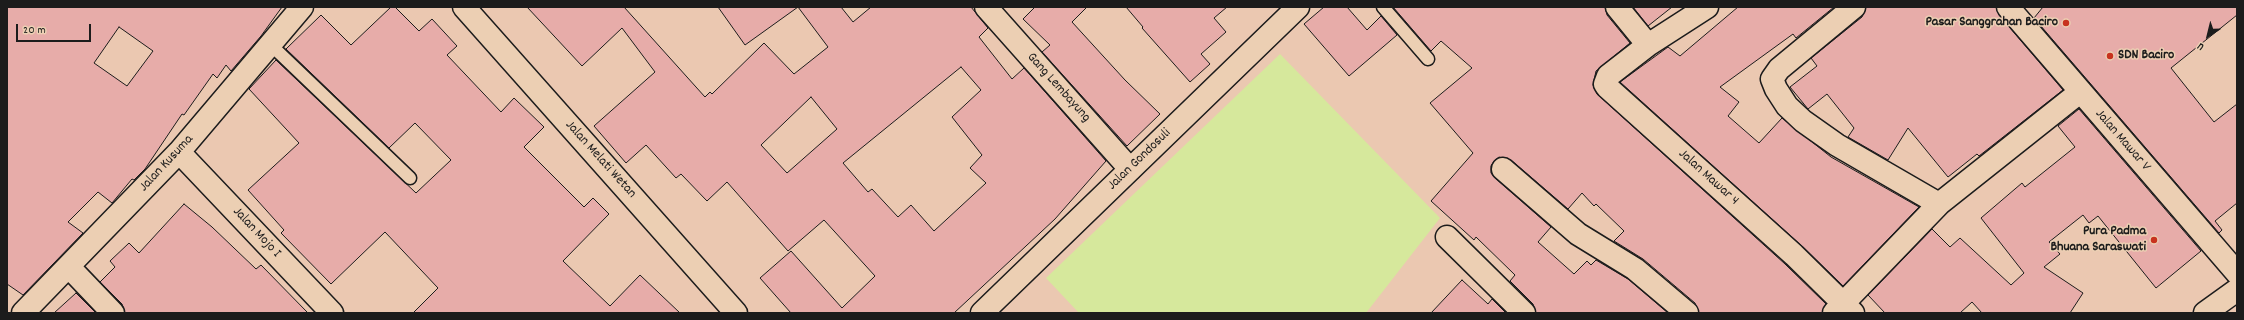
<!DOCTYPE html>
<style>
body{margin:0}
#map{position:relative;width:2244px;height:320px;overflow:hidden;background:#ebc8b1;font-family:Dekko,sans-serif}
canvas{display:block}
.frame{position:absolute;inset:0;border:8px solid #1c1c1c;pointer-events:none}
.north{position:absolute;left:2188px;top:16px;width:40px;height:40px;-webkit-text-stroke:3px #eccfb3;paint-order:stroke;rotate:215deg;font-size:11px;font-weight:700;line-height:16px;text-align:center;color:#1c1c1c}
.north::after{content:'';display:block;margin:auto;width:14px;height:18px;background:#1c1c1c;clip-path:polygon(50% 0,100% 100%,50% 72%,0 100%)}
.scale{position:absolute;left:16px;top:24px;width:75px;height:18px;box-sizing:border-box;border:2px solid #1c1c1c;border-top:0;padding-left:5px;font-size:12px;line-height:14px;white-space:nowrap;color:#1c1c1c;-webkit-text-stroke:3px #eccfb3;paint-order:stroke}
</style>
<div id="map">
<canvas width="2244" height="320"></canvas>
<div class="frame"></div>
<div class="north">U</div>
<div class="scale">20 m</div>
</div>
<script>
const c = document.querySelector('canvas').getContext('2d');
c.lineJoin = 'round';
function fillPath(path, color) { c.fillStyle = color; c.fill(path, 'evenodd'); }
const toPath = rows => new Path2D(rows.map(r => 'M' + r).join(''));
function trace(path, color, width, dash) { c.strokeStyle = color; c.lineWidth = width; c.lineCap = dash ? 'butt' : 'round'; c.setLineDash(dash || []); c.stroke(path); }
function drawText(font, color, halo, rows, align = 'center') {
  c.font = font + ' Dekko,sans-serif'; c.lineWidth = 3; c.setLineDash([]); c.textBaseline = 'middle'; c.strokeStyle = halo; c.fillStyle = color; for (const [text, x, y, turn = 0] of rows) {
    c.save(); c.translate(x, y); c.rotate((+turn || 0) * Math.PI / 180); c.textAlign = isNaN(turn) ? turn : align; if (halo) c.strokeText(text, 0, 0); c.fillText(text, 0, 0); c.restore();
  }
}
fillPath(toPath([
 [1280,54,1440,218,1366,313,1079,313,1046,278]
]), '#d6e89c');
const building = toPath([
 [7,7,282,7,261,36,231,71,226,65,217,78,213,74,184,115,182,114,145,169,134,180,132,179,112,203,98,192,68,222,83,233,23,295,7,284,7,7],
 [119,27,153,51,127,86,94,63,119,27],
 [391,7,395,7,419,31,432,19,457,46,447,55,501,112,514,98,544,127,524,147,584,207,593,198,609,214,563,261,610,306,640,275,680,313,413,313,438,288,385,232,331,284,281,233,284,230,248,190,299,143,249,89,276,60,416,193,451,160,415,123,389,148,286,49,321,15,351,45,391,7],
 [527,7,624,7,705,97,710,92,712,94,764,43,794,74,828,47,798,7,841,7,853,22,871,7,971,7,988,28,979,37,1012,79,1024,68,1106,161,1055,219,954,313,791,313,760,278,791,251,842,308,875,276,824,220,788,251,727,182,707,201,681,174,676,178,646,145,626,163,594,126,655,72,622,28,582,66,527,7],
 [961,67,981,90,952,117,982,155,970,168,986,183,934,231,911,205,898,217,872,189,868,192,843,163,961,67],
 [811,97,837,129,787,173,761,145,811,97],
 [718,7,798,7,745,45,718,7],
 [1035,7,1087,7,1072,22,1125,80,1160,114,1127,146,1042,52,1050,45,1023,19,1035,7],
 [1126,7,1227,7,1214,18,1226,32,1201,54,1210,64,1190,82,1142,28,1143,27,1126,7],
 [1324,7,1347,7,1367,30,1381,16,1397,35,1349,76,1304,24,1324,7],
 [1393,7,1605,7,1607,15,1630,43,1596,71,1593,85,1597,94,1785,264,1826,304,1822,313,1699,313,1695,303,1643,259,1614,241,1624,231,1596,204,1594,206,1582,193,1568,209,1511,160,1499,157,1494,161,1491,166,1491,173,1495,178,1551,227,1538,242,1574,274,1587,261,1591,265,1596,260,1628,279,1668,313,1536,313,1533,304,1510,281,1515,275,1476,237,1474,240,1431,201,1473,153,1430,103,1472,68,1441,41,1431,51,1393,7],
 [1633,7,1672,7,1648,26,1633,7],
 [1738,7,1834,7,1796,38,1793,34,1720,87,1739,102,1728,116,1759,143,1782,118,1831,157,1919,207,1843,286,1802,246,1620,82,1668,47,1680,56,1738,7],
 [1866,7,1996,7,1999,15,2063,90,1979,156,1977,154,1948,177,1908,128,1888,160,1848,137,1854,128,1827,94,1808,109,1790,87,1817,66,1811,58,1862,17,1866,7],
 [2043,7,2237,7,2237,15,2171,68,2214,122,2237,104,2237,203,2215,221,2222,230,2219,233,2034,18,2043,7],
 [2079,109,2201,251,2156,288,2098,216,2089,223,2083,215,2049,242,2060,254,2044,267,2083,293,2070,313,1982,313,1972,302,1960,313,1885,313,1868,295,1932,229,1950,247,1960,238,2011,285,2024,273,1981,218,2022,183,2025,187,2075,147,2058,126,2079,109],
 [184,204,212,227,256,269,261,265,308,313,125,313,122,304,100,282,115,267,110,261,129,243,139,253,184,204],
 [1462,280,1488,304,1492,299,1506,313,1431,313,1462,280],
 [76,293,96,313,54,313,76,293]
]);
fillPath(building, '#e7aca9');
trace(building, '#1c1c1c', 1);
const lane = toPath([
 [1383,7,1428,59],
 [271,45,410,178]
]);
const street = toPath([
 [986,7,1130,169],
 [1617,7,1648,45,1707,7],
 [1854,7,1779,69,1772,79,1776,89,1787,106,1803,121,1837,145,1939,204],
 [2008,7,2237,273],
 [1648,45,1608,76,1605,84,1607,87,1794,255,1853,313],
 [179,152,332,313],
 [1503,169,1578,234,1635,269,1687,313],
 [1447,237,1524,313],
 [69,267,113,313],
 [23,313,179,152,302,7],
 [1834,313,1939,204,2080,92]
]);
const secondary = toPath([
 [464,7,736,313],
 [982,313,1298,7],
 [2205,313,2237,290]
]);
trace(lane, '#1c1c1c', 15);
trace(street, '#1c1c1c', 25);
trace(secondary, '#1c1c1c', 25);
trace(lane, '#eccfb3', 12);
trace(street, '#eccfb3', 22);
trace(secondary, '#eccfb3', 22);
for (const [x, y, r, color] of [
 [2066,23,4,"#c8321e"],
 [2110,56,4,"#c8321e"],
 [2154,240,4,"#c8321e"]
]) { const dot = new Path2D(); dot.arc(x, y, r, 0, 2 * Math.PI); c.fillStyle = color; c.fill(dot); trace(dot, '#eccfb3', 1.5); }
drawText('bold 14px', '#1c1c1c', '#eccfb3', [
 ["Pasar Sanggrahan Baciro",2058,23],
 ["SDN Baciro",2118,56,"left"],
 ["Pura Padma",2146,232],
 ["Bhuana Saraswati",2146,248]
], 'right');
drawText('14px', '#1c1c1c', '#eccfb3', [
 ["Gang Lembayung",1058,88,48],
 ["Jalan Mawar V",2122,141,49],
 ["Jalan Melati Wetan",600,160,48],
 ["Jalan Gondosuli",1140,160,-44],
 ["Jalan Kusuma",167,164,-47],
 ["Jalan Mawar 4",1708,178,42],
 ["Jalan Mojo I",256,233,47]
]);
</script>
